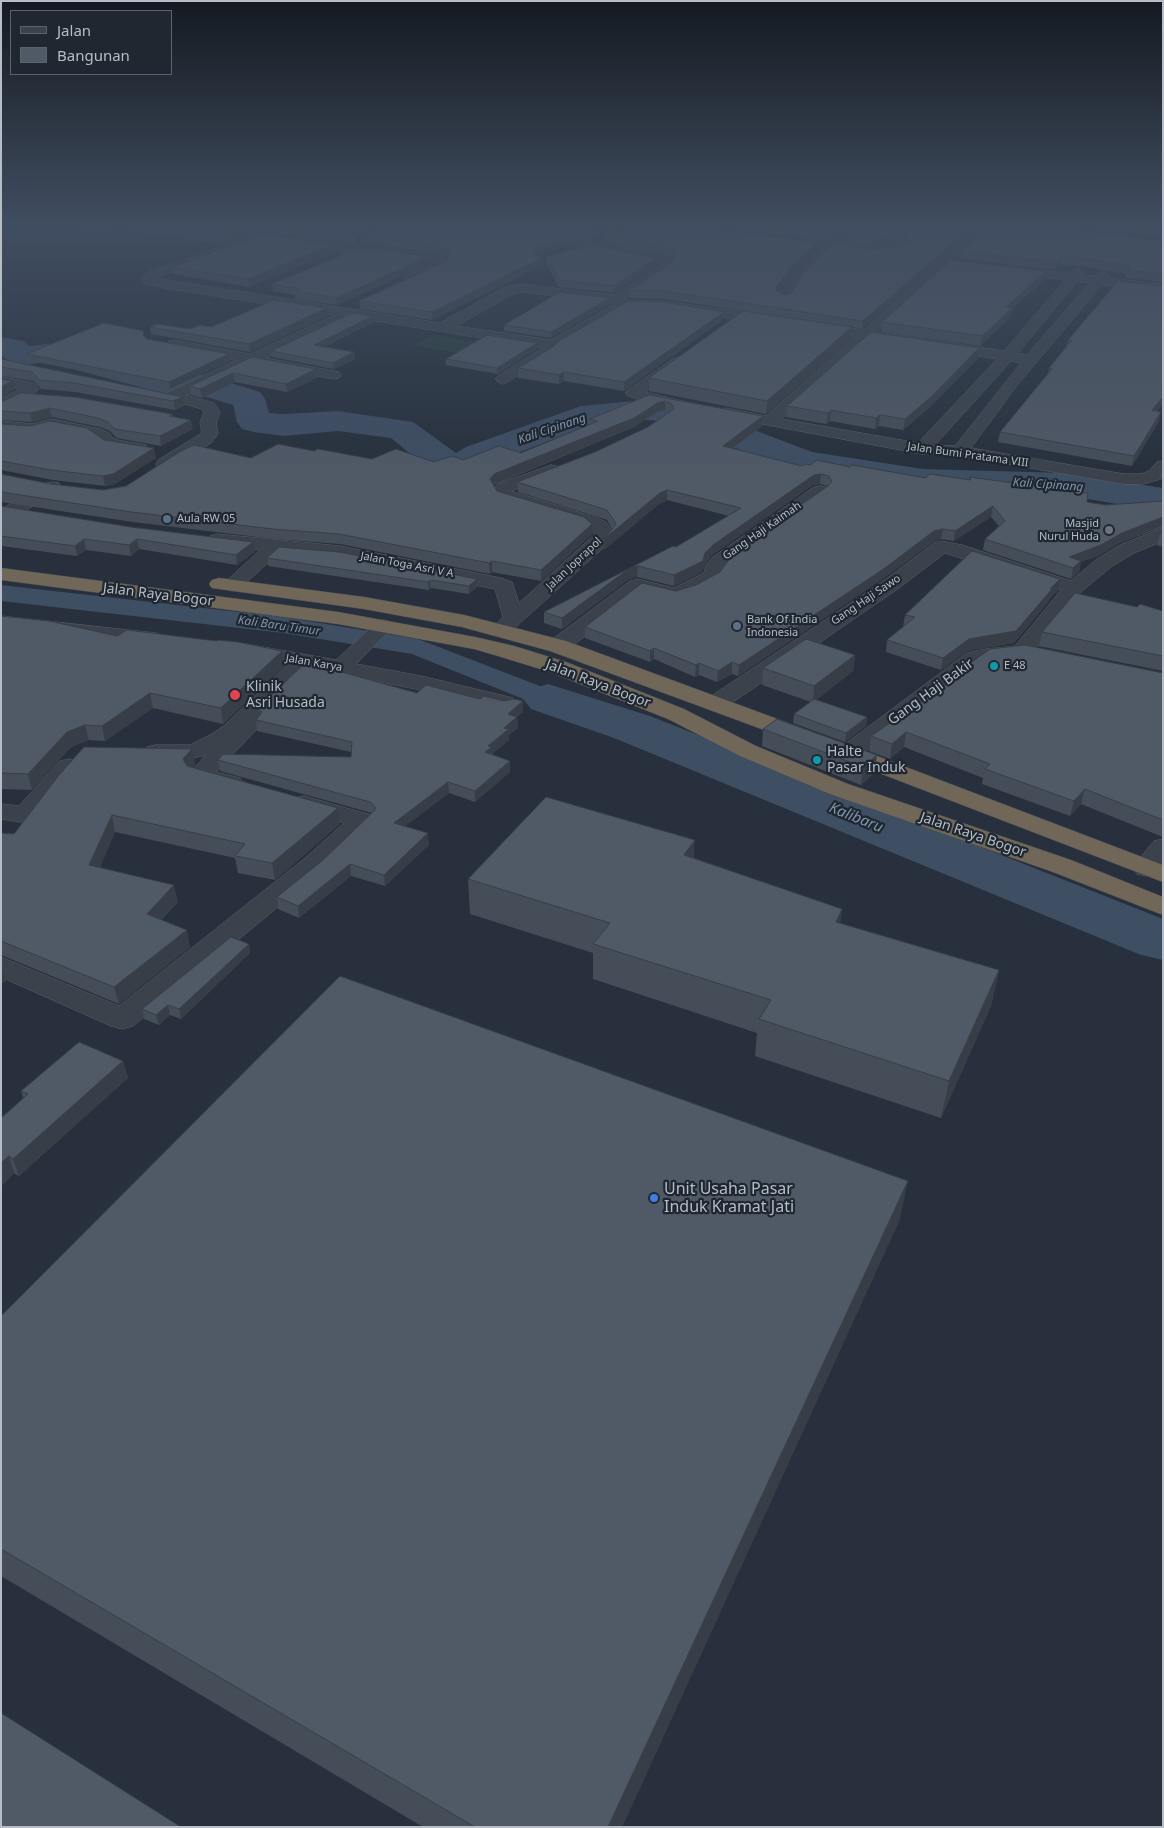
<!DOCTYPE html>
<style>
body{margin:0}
#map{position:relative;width:1164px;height:1828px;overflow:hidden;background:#27303c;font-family:"Noto Sans",sans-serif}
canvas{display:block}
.frame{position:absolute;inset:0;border:2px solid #b7bdc7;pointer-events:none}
.legend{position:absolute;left:10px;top:10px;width:162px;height:65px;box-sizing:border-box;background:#1f2731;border:1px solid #5c636d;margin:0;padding:6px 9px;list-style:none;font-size:15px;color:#b7bdc7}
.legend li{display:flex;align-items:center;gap:10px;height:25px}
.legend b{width:25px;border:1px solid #5c636d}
</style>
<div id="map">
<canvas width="1164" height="1828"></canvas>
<div class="frame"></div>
<ul class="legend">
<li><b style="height:6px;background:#3b424c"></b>Jalan</li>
<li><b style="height:14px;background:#505966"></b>Bangunan</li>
</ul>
</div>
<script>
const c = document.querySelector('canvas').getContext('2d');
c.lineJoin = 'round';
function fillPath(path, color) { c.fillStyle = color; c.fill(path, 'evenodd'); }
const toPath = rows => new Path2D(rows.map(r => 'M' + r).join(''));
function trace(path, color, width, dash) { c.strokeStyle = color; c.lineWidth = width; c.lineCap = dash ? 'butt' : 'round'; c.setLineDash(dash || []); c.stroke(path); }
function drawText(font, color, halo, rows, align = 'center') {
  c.font = font + ' "Noto Sans",sans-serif'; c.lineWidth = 4.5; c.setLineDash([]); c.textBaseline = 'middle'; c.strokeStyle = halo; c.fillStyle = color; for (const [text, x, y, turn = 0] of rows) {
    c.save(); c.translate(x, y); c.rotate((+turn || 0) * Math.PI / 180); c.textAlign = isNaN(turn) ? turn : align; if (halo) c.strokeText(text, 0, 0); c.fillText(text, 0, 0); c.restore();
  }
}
fillPath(toPath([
 [433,335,494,345,474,356,413,345]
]), '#2a3d3e');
fillPath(toPath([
 [1,585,283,617,418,639,558,693,562,699,558,705,548,708,538,705,412,654,283,633,1,601,1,585]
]), '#3e4e63');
fillPath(toPath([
 [1,337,24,341,29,346,48,344,166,374,199,374,211,377,260,392,265,399,269,413,284,414,338,411,413,422,456,453,466,447,581,406,645,400,667,401,699,409,812,452,923,469,1065,473,1163,488,1163,512,1065,495,923,491,804,473,791,470,667,421,645,420,587,426,492,463,481,469,456,475,430,470,391,438,338,431,284,436,254,432,242,429,237,422,233,405,197,394,165,394,47,362,22,365,11,363,1,355,1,337],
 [548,684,650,716,1163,919,1163,960,1141,955,614,738,531,709,523,699,531,689,548,684]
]), '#3e4e63');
const street = toPath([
 [291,223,308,223,306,225,155,278,440,323,503,288,520,284,614,295,661,264,575,246,573,243,579,239,643,251,672,259,674,262,670,269,625,299,628,300,664,301,774,317,781,321,774,325,664,309,627,308,558,348,552,354,508,382,503,384,498,382,495,379,498,376,542,348,352,317,266,358,339,372,341,375,339,378,334,379,253,364,186,395,214,403,220,412,216,423,218,434,211,443,170,468,158,468,156,464,158,460,202,433,200,423,204,412,202,409,167,399,164,396,167,393,236,360,169,347,167,344,169,341,174,340,250,354,335,315,164,288,145,284,141,278,150,271,291,223],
 [520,292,609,302,614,304,551,340,456,326,513,294,520,292],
 [854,223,866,223,847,243,883,247,895,244,893,233,905,224,923,223,905,234,907,246,905,249,883,255,832,249,801,281,789,300,779,300,777,297,792,276,820,247,779,243,775,241,773,239,775,237,835,242,854,223],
 [984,223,997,223,877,332,1004,351,1065,280,1004,273,1002,270,1008,266,1071,274,1075,269,1079,268,1085,272,1083,275,1095,276,1103,271,1109,275,1107,278,1163,284,1163,292,1102,285,1018,384,971,448,1124,474,1141,474,1149,471,1157,462,1163,461,1161,479,1143,484,1124,484,960,456,922,454,719,416,717,413,719,410,725,408,766,416,855,337,809,330,807,327,809,324,814,323,863,330,984,223],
 [1077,282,1089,283,1027,355,1018,353,1077,282],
 [869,340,997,359,918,443,782,419,869,340],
 [1011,361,1021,363,955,446,935,445,1011,361],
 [296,237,352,247,383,247,443,257,449,261,446,268,409,283,405,282,403,279,405,276,435,263,383,255,352,255,292,243,290,241,292,239,296,237],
 [679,357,684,358,686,361,684,364,645,392,686,402,688,405,686,408,680,410,628,396,625,393,628,390,674,358,679,357],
 [1,377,34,383,39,389,36,392,1,411,1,399,20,389,1,386,1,377],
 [52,419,100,429,109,433,112,437,117,440,146,445,148,449,146,453,140,454,112,449,98,443,95,439,90,436,52,429,32,434,1,431,1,421,32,424,52,419],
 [551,465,557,466,560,470,557,474,511,491,597,518,606,522,614,534,602,549,509,633,502,635,495,633,492,629,503,617,495,589,340,558,280,552,239,589,232,591,225,589,222,585,260,550,217,546,210,544,208,540,210,536,217,534,340,546,501,578,512,582,519,603,595,534,585,526,496,498,493,494,492,490,498,484,551,465],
 [53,482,59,483,62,487,59,491,7,521,1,522,1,509,47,483,53,482],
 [820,486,826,487,829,491,826,495,727,565,726,571,718,581,695,594,675,600,641,592,566,651,558,652,550,651,547,646,550,641,630,581,637,579,674,588,704,573,706,565,713,557,814,487,820,486],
 [1163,528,1163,541,1134,553,1111,567,1081,592,1030,656,983,663,856,758,848,760,840,758,836,753,840,748,967,653,986,649,1015,646,1061,590,945,553,899,588,723,709,715,711,707,709,704,704,707,699,885,580,934,543,941,541,962,545,1071,581,1097,559,1120,545,1163,528],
 [1,616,156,633,163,635,167,639,163,643,156,645,1,628,1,616],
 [384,620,391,622,394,626,356,664,421,676,505,696,513,698,516,703,513,708,505,710,421,690,309,668,258,718,262,723,258,728,216,772,240,778,243,783,240,788,231,790,191,780,188,775,206,755,185,760,155,759,147,757,143,752,147,747,155,745,190,745,212,734,225,725,288,664,238,655,235,650,238,645,246,644,336,660,377,622,384,620],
 [69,759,78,761,81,766,36,817,21,822,1,819,1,804,19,806,60,761,69,759],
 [304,796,371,815,375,820,323,870,133,1026,122,1029,111,1026,1,977,1,957,119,1006,305,858,344,823,295,808,292,803,295,798,304,796],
 [1163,839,1163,864,1155,874,1146,876,1137,874,1133,868,1137,862,1154,841,1163,839]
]);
const highway = toPath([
 [1,568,338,612,475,637,514,646,566,662,684,709,756,746,848,784,1071,860,1163,897,1163,915,1053,872,830,794,740,756,668,719,550,672,498,656,474,649,338,624,1,580,1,568],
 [219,578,364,597,464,615,566,641,856,748,1163,865,1163,882,840,758,550,651,462,627,364,609,212,588,209,584,212,580,219,578]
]);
trace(street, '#58606a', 1);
trace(highway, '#454d57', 1);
fillPath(street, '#3b424c');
fillPath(highway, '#716758');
fillPath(toPath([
 [1,223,42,223,39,227,1,227],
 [55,223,285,223,221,245,121,227,102,233],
 [576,223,635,223,615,230],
 [690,223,851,223,833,241],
 [903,223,893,230,893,243,874,245,850,243,851,235],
 [916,223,982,223,862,329,852,327,851,339,766,414,649,391,649,378,794,319,664,299,630,298,630,290,671,263,673,258,672,257,605,242,603,238,603,231,617,233,708,229,816,242,815,249,791,275,779,292,785,295,791,293,875,249,901,246,908,241,907,235,908,228],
 [1046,223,1163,223,1163,237],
 [407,225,597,230,597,237,590,240,578,237,572,241,572,245,537,254,540,257,544,257,544,264,432,320,360,309,359,301,447,261,449,258,447,256,383,245,360,245,360,238],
 [380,226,354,236,356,238,356,245,352,245,285,234,285,227],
 [1163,241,1163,282,1125,278,1126,274,1079,266,1060,265,1055,270,960,259,961,251],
 [331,245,332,253,249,287,173,274,172,267],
 [428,257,428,264,337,305,295,299,295,295,273,291,272,284],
 [546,257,656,258,656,265,614,293,559,287,546,263],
 [1044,280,1012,309,1010,317,980,346,881,332,882,322],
 [1163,286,1157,411,1159,421,1132,466,998,442,1000,432,1048,373,1049,368,1066,347,1068,340],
 [610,304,551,338,504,331,504,325],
 [328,316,250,352,151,334,150,327,190,329],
 [723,320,624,391,564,381,559,384,518,378,518,368],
 [374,322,324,347,354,352,355,359,334,369,272,357,271,351],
 [145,337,147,339,230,361,170,389,27,360,26,354],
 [537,343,537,349,498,374,446,365,446,359],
 [252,357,316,369,317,378,287,392,235,382,202,398,191,395,190,386],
 [978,358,930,407,903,430,879,426,875,429,830,421,826,424,786,417,787,406],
 [1,359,183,397,184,406,175,410,76,392,41,389,34,381,1,376],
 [649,395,763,416,762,426,732,449,802,466,810,465,850,467,926,478,968,479,969,477,1087,502,1106,505,1163,501,1163,527,1119,543,1098,556,1081,562,1079,572,1071,579,983,550,985,539,999,526,991,517,954,541,941,539,933,542,884,578,738,676,732,674,717,682,699,675,695,677,654,659,650,662,585,638,585,627,676,591,696,585,720,572,828,487,828,486,820,484,813,485,712,555,705,564,702,572,674,586,637,577,629,579,562,629,544,623,544,612,676,547,729,516,667,500,659,504,604,550,604,539,612,529,607,520,518,492,517,482,595,452,648,427,669,412,665,410,657,412,634,427,494,485,497,491,592,524,592,534,541,581,492,572,490,574,340,544,274,539,133,522,1,502,1,474,51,484,103,490,126,486,251,458,314,451,372,459,434,462,521,453,590,425,590,419],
 [1,402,172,414,173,416,193,429,161,446,117,438,110,431,100,427,52,417,32,422,1,420],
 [1,424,104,440,156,458,115,484,105,486,53,480,1,470],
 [1,506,255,552,237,565,139,549,131,556,86,550,77,556,1,546],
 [1163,533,1163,547,1157,545,1160,535],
 [279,547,477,587,469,594,431,588,429,590,268,566,267,558],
 [1058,591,1050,598,1049,601,1014,643,967,651,941,670,886,652,887,640,903,627,905,615],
 [1137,607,1163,611,1163,671,1039,646,1042,632],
 [1,616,117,636,282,651,284,666,223,724,153,708,105,741,89,740,71,747,32,790,1,789],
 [855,655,853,671,816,700,867,717,866,726,845,742,793,723,794,714,811,702,762,685,763,668],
 [969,664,1163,673,1163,837,1081,804,1070,816,982,784,983,778,904,747,890,759,869,751,871,736,968,669],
 [417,693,504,701,523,701,523,712,517,717,518,728,509,735,509,740,492,754,492,755,510,772,475,802,449,793,405,826,429,845,385,886,351,876,299,918,278,909,277,897,323,860,372,813,220,771,218,760,351,757,351,752,257,731,256,720,260,715,259,707],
 [777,719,874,773,861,785,762,746,763,729],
 [192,749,195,765,192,767,338,808,340,824,275,880,238,873,235,858,115,832,100,867,178,902,161,920,190,947,119,1004,1,955,1,833,14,834],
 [694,858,842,909,840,923,999,970,991,1006,941,1118,755,1056,757,1033,593,979,593,953,470,914,468,879],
 [249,944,250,953,181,1019,170,1015,159,1025,144,1019,142,1009],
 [123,1061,128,1078,19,1176,14,1173,1,1186,23,1098,21,1091],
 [900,1219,622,1827,423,1827,1,1576,1,1316]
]), '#454d58');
fillPath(toPath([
 [38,223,42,223,39,227],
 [109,223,120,223,121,227,102,233,101,225],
 [263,223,285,223,221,245,220,237],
 [369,223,398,223,380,226,353,237,352,238,349,233,352,229],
 [615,223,635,223,615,230],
 [845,223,851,223,833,241,834,234],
 [894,223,903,223,892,232,893,224],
 [975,223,982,223,862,329,863,321],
 [578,230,578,237,572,241,572,245,537,254,534,261,534,253,536,247,572,234],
 [597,230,597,237,590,240,590,233],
 [894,236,893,243,874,245,875,238],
 [816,242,815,249,791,275,775,296,776,288,791,267],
 [331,245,332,253,249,287,248,279],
 [428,257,428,264,337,305,336,298],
 [544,257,544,264,432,320,432,312],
 [656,258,656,265,614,293,614,286],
 [1062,258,1060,265,1055,270,1056,262],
 [1046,271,1044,280,1012,309,1010,317,980,346,982,336,1006,307],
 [610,298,610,304,551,338,551,332],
 [327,308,328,316,250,352,249,344],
 [724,312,723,320,624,391,624,382],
 [373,316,374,322,314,351,314,345],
 [852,327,851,339,766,414,767,401],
 [537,343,537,349,498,374,497,368],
 [979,348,978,358,930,407,903,430,905,419],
 [354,352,355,359,334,369,333,363],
 [229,354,230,361,170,389,169,382],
 [316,369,317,378,287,392,286,384],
 [564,372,564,381,559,384,559,375],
 [233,373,235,382,202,398,200,389],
 [12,381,14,390,1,398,1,387],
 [183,397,184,406,175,410,173,401],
 [1163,397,1163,404,1150,420,1152,410],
 [665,401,665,410,657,412,634,427,494,484,490,489,490,479,494,474,657,403],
 [50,408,52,417,32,422,30,413],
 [831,410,830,421,826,424,828,413],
 [1161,412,1159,421,1132,466,1134,456],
 [880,415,879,426,875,429,876,418],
 [763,416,762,426,722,456,723,446],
 [191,420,193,429,161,446,160,436],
 [154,448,156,458,115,484,105,486,103,476],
 [821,474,820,484,813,485,712,555,705,564,702,572,674,586,674,575,705,553,713,545,814,475],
 [667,490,667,500,659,504,604,550,604,539,660,493],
 [993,506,991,517,954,541,955,531],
 [1163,517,1162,526,1119,543,1098,556,1081,562,1079,572,1071,579,1073,568,1069,557,1122,533],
 [592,524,592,534,541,581,541,570],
 [943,529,941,539,933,542,884,578,738,676,739,665,934,531],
 [84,539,86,550,77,556,75,546],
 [137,539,139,549,131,556,129,545],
 [253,542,255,552,237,565,236,555],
 [492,561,492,572,490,574,489,563],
 [638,566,637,577,629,579,562,629,562,618,630,568],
 [477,579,477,587,469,594,469,586],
 [1060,579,1058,591,1050,598,1049,601,1014,643,967,651,941,670,943,658,969,639,1050,589],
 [430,580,431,588,429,590,428,582],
 [654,648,654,659,650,662,650,651],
 [282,651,284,666,223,724,221,708],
 [855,655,853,671,813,703,814,686],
 [732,662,732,674,717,682,718,671],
 [699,663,699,675,695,677,696,665],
 [150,693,153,708,105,741,102,726],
 [523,701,523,712,514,720,517,717,518,728,509,735,509,740,492,754,492,758,485,752,488,746,504,728,508,714],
 [867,717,866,726,845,742,846,733],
 [85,725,89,740,71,747,32,790,28,774,67,732],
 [906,732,904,747,890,759,892,744],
 [192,749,195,765,186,775,183,759],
 [877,755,874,773,861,785,863,767],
 [510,761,510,772,475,802,475,791],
 [448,782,449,793,395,834,394,823],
 [1085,789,1081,804,1070,816,1074,801],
 [338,808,340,824,275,880,272,863],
 [112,815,115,832,94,881,89,865],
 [428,833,429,845,385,886,384,875],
 [695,840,693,874,684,855],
 [350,864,351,876,299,918,298,906],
 [174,885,178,902,150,930,147,914],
 [842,909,837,944,836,922],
 [187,930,190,947,119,1004,114,987],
 [249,944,250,953,181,1019,179,1009],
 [1,966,6,981,1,984],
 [999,970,991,1006,941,1118,949,1081],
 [168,1005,170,1015,159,1025,156,1015],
 [123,1061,128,1078,19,1176,13,1159],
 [9,1156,14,1173,1,1186,1,1163],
 [908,1181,900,1219,622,1827,608,1827]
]), '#383e47');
const building = toPath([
 [89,223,109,223,101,225,89,223],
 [137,223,263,223,220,237,137,223],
 [296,223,369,223,352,229,349,233,356,238,285,227,296,223],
 [413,223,560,223,597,230,590,233,578,230,572,234,572,237,536,247,534,253,540,257,544,257,432,312,359,301,447,261,450,254,447,249,383,238,360,238,387,227,407,225,413,223],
 [647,223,668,223,708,229,816,242,791,267,776,288,777,291,785,295,791,293,803,274,832,244,875,249,901,246,909,240,908,228,916,223,975,223,863,321,665,291,630,290,671,263,676,253,673,250,605,235,603,231,617,233,647,223],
 [749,223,845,223,834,234,749,223],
 [862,223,894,223,893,224,894,236,875,238,851,235,862,223],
 [992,223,1022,223,1163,241,1163,274,1127,270,1130,266,1080,258,1062,258,1056,262,961,251,992,223],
 [1108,223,1163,223,1163,230,1108,223],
 [264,234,331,245,248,279,172,267,264,234],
 [591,245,656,258,614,286,559,280,546,257,591,245],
 [354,250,382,250,428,257,336,298,295,291,301,289,272,284,354,250],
 [951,260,1046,271,1006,307,1012,308,982,336,882,322,951,260],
 [1118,281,1163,286,1163,397,1152,410,1161,412,1134,456,1000,432,1052,369,1049,368,1072,340,1068,340,1118,281],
 [560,292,610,298,551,332,504,325,560,292],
 [274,300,327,308,249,344,150,327,157,324,190,329,200,325,211,327,274,300],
 [628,301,664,302,724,312,624,382,564,372,559,375,518,368,553,347,559,341,628,301],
 [743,311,852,327,767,401,649,378,743,311],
 [352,313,373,316,314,345,354,352,333,363,271,351,352,313],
 [104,323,144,331,143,335,147,339,229,354,169,382,26,354,104,323],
 [871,332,979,348,932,396,905,419,880,415,876,418,831,410,828,413,787,406,871,332],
 [487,335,537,343,497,368,446,359,487,335],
 [252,357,316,369,286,384,233,373,200,389,190,386,252,357],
 [1,359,183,397,173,401,74,383,39,380,32,372,1,367,1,359],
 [1,379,12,381,1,387,1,379],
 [21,393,74,397,172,414,169,416,191,420,160,436,115,429,108,422,98,418,50,408,30,413,1,411,1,402,21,393],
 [649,395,763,416,723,446,802,466,805,464,810,465,817,460,850,467,852,465,926,478,929,474,971,480,969,477,1088,493,1087,502,1106,505,1163,501,1163,517,1122,533,1101,545,1069,557,1081,561,1073,568,985,539,1005,521,993,506,955,531,943,529,934,531,885,568,739,665,732,662,718,671,699,663,696,665,654,648,650,651,585,627,642,583,676,591,696,585,720,572,728,561,729,555,828,486,832,481,829,476,821,474,814,475,713,545,705,553,703,561,674,575,638,566,630,568,562,618,544,612,673,546,676,547,741,508,667,490,660,493,604,539,616,524,607,510,517,482,595,452,648,427,674,409,672,404,665,401,657,403,634,418,494,474,490,479,497,491,584,517,592,524,541,570,492,561,489,563,339,534,273,529,131,512,1,492,1,474,51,484,103,490,126,486,181,451,194,445,251,458,278,444,314,451,318,449,372,459,396,449,434,462,452,456,463,460,499,446,521,453,598,421,590,419,649,395],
 [50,421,87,428,104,440,154,448,113,474,103,476,51,470,1,461,1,424,30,426,50,421],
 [1,506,131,527,253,542,236,555,137,539,129,545,84,539,75,546,1,536,1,506],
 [279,547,339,552,477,579,469,586,430,580,428,582,267,558,279,547],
 [972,551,1060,579,1050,589,1052,589,1016,631,969,639,943,658,887,640,915,617,905,615,972,551],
 [1075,593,1137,607,1140,604,1163,611,1163,656,1042,632,1075,593],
 [1,616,49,621,117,636,127,630,217,641,218,640,238,642,282,651,221,708,150,693,102,726,85,725,67,732,28,774,1,773,1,616],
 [806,639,855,655,814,686,763,668,806,639],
 [1025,645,1163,673,1163,820,1085,789,1074,801,985,769,990,764,906,732,892,744,871,736,974,665,969,664,990,649,1025,645],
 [306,662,417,693,426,685,480,699,484,696,504,701,514,699,523,701,508,714,517,717,504,728,509,729,488,746,492,747,485,752,510,761,475,791,448,782,394,823,428,833,384,875,350,864,298,906,277,897,323,860,375,810,375,807,370,802,218,760,223,754,351,757,352,742,256,720,262,712,259,707,306,662],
 [814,699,867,717,846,733,794,714,814,699],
 [777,719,877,755,863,767,763,729,777,719],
 [84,747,192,749,183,759,187,766,338,808,272,863,235,856,245,844,112,815,89,865,174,885,147,914,187,930,114,987,1,941,1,833,14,834,59,775,84,747],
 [546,797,695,840,684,855,842,909,836,922,999,970,949,1081,759,1019,771,1000,593,944,610,923,468,879,546,797],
 [231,937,249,944,179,1009,168,1005,156,1015,142,1009,231,937],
 [340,976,908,1181,608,1827,475,1827,1,1549,1,1316,340,976],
 [79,1042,123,1061,13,1159,9,1156,1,1163,1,1118,28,1094,21,1091,79,1042],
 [1,1713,181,1827,1,1827,1,1713]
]);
fillPath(building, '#505966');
trace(building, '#383e47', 1);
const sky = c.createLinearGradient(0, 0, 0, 479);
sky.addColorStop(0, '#151a21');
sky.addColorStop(0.47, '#414e61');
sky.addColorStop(1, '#414e6100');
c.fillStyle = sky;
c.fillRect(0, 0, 1164, 479);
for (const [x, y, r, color] of [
 [167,519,5,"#5c6f8a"],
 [1109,530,5,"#6b7280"],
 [737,626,5,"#5c6f8a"],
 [994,666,5,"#0f9aa8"],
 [235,695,6,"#e0444e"],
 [817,760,5,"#0f9aa8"],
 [654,1198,5,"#3f7fe0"]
]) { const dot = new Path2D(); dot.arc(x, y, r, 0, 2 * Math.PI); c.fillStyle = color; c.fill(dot); trace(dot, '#1f2731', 2); }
drawText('11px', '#b7bdc7', '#1f2731', [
 ["Jalan Bumi Pratama VIII",968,455,8],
 ["Gang Haji Kaimah",762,531,-35],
 ["Jalan Joprapol",574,564,-43],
 ["Jalan Toga Asri V A",407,565,11],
 ["Gang Haji Sawo",866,600,-34],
 ["Jalan Karya",314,663,10]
]);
drawText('11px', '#b7bdc7', '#1f2731', [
 ["Aula RW 05",177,519],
 ["Masjid",1099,524,"right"],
 ["Nurul Huda",1099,537,"right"],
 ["Bank Of India",747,620],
 ["Indonesia",747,633],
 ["E 48",1004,666]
], 'left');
drawText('italic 12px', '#8194ab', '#1f2731', [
 ["Kali Cipinang",552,429,-19],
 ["Kali Cipinang",1048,485,4],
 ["Kali Baru Timur",279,626,8]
]);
drawText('14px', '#b7bdc7', '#1f2731', [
 ["Jalan Raya Bogor",158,595,7],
 ["Jalan Raya Bogor",598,684,21],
 ["Gang Haji Bakir",931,692,-36],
 ["Jalan Raya Bogor",973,835,19]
]);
drawText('14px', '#b7bdc7', '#1f2731', [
 ["Klinik",246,687],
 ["Asri Husada",246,703],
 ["Halte",827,752],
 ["Pasar Induk",827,768]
], 'left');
drawText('italic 15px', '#8194ab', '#1f2731', [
 ["Kalibaru",856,818,22]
]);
drawText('16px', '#b7bdc7', '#1f2731', [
 ["Unit Usaha Pasar",664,1189],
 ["Induk Kramat Jati",664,1207]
], 'left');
</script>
